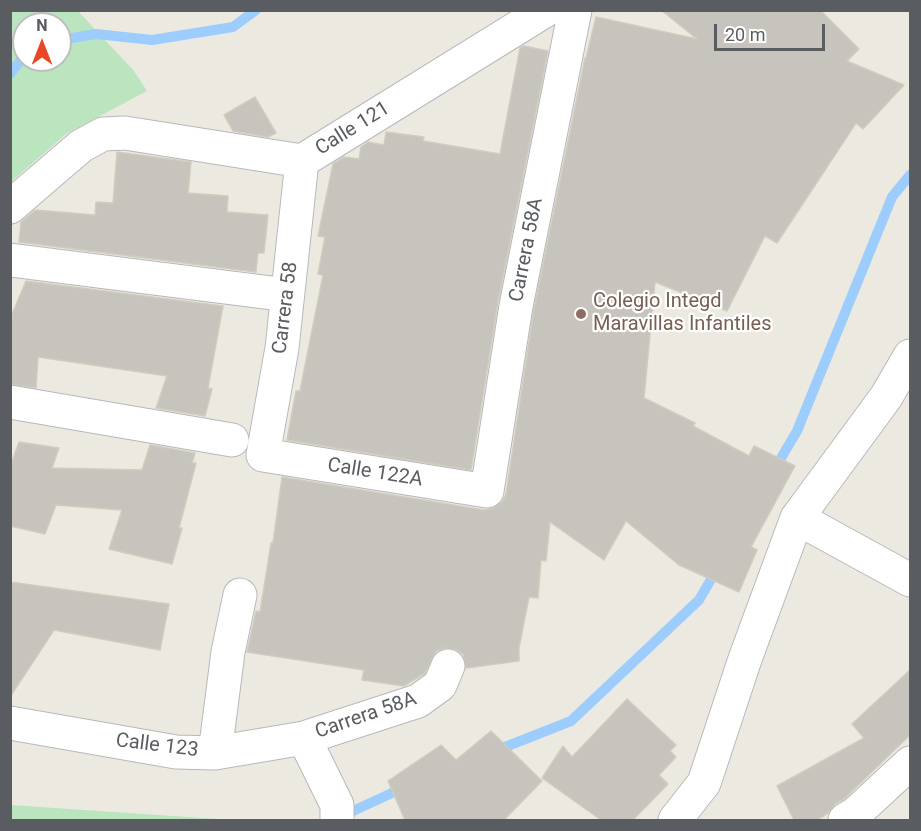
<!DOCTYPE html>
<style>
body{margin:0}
#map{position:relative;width:921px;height:831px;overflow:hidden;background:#eceae0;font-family:Roboto,sans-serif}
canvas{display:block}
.frame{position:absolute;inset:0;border:12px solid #595c61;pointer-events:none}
.north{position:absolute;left:12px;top:12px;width:60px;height:60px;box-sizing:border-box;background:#fff;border:2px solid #bdbec0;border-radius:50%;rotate:0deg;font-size:16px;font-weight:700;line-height:24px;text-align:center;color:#595c61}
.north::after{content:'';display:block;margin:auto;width:21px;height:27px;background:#ea4628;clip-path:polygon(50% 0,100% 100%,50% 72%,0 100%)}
.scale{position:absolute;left:714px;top:24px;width:111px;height:27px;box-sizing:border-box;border:3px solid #595c61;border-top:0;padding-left:8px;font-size:18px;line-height:21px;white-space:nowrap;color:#595c61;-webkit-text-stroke:4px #fff;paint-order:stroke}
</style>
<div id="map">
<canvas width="921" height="831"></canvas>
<div class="frame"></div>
<div class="north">N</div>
<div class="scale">20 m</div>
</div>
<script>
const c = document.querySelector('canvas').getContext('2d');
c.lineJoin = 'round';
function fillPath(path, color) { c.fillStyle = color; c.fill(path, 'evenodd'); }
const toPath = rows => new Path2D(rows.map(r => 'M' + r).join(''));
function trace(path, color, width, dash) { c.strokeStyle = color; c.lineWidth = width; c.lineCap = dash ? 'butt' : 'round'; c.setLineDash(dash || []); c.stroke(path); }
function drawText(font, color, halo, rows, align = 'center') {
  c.font = font + ' Roboto,sans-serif'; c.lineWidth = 4.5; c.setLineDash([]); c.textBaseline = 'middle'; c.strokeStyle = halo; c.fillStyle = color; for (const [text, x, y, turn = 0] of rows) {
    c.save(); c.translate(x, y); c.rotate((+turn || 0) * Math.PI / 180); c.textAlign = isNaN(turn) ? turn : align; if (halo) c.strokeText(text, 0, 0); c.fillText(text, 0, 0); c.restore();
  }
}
fillPath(toPath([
 [11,10,78,11,134,71,147,91,66,134,11,182],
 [24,24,60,24,60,60,24,60],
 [10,805,11,805,232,820,11,820]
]), '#bbe5be');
trace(toPath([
 [60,40,96,34,152,40,233,27,256,10],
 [10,74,24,56],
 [774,470,797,431,892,197,910,175],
 [495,751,571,721,699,600,717,569],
 [340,817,405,787]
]), '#9dcdff', 10);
const building = toPath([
 [661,10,820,10,859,49,847,61,904,85,863,129,856,123,777,243,765,236,727,311,655,282,644,398,695,423,693,426,749,456,754,446,795,466,751,547,757,550,739,592,679,565,626,521,604,560,550,522,546,561,541,560,538,598,529,597,519,648,519,661,466,668,463,654,455,649,445,648,436,651,425,673,404,686,362,680,364,670,247,652,256,611,260,612,271,543,273,543,282,477,484,510,494,508,502,502,506,494,534,309,585,58,586,58,596,17,697,39,661,10],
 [524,46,548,51,498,302,471,470,287,440,296,391,300,391,323,275,318,274,325,237,318,236,333,164,344,157,359,159,361,147,368,142,384,145,386,132,424,137,423,141,500,154,520,48,524,46],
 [255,97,276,133,268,137,233,131,224,115,255,97],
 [117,152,191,162,188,193,228,196,227,212,268,215,264,253,258,253,256,272,19,242,21,222,35,210,95,215,96,202,113,203,117,152],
 [26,281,223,306,208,388,212,389,205,416,156,408,167,376,38,357,36,388,10,384,10,319,26,281],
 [19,442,59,448,52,468,142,470,150,445,195,453,192,463,196,463,179,528,182,528,172,564,109,549,122,510,56,505,45,534,10,526,10,467,19,442],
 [10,582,169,604,160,650,54,630,10,697,10,582],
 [910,670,910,735,844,799,835,804,828,813,817,820,794,820,777,786,864,738,852,724,910,670],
 [627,699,676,745,670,751,676,757,659,775,668,784,633,820,601,820,542,778,563,746,572,757,627,699],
 [491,731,542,781,504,820,405,820,388,781,441,745,456,760,491,731]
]);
fillPath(building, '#c7c4bd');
trace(building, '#d1ccbe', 1.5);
const minor = toPath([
 [302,161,282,348,263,455,487,491,516,306,575,10],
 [10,207,81,146,103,134,125,133,302,161,546,10],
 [10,260,272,293],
 [10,402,232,440],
 [797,518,910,580],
 [10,723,176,752,215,753,304,738,418,701,440,685,448,666],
 [304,738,337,805,337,820],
 [215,753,228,652,240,595],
 [675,820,704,783,745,659,797,518,886,397,910,356],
 [845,820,855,814,910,763]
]);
trace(minor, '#b6b8bd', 35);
trace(minor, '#fff', 33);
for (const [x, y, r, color] of [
 [581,314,6,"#8d6e63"]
]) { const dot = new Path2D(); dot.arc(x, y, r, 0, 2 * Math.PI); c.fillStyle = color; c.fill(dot); trace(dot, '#fff', 2); }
drawText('20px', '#595c61', '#fff', [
 ["Calle 121",353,129,-32],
 ["Carrera 58A",527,250,-79],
 ["Carrera 58",286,308,-83],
 ["Calle 122A",375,473,9],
 ["Carrera 58A",366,716,-19],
 ["Calle 123",157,746,7]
]);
drawText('20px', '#785e54', '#fff', [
 ["Colegio Integd",593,302],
 ["Maravillas Infantiles",593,325]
], 'left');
</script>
